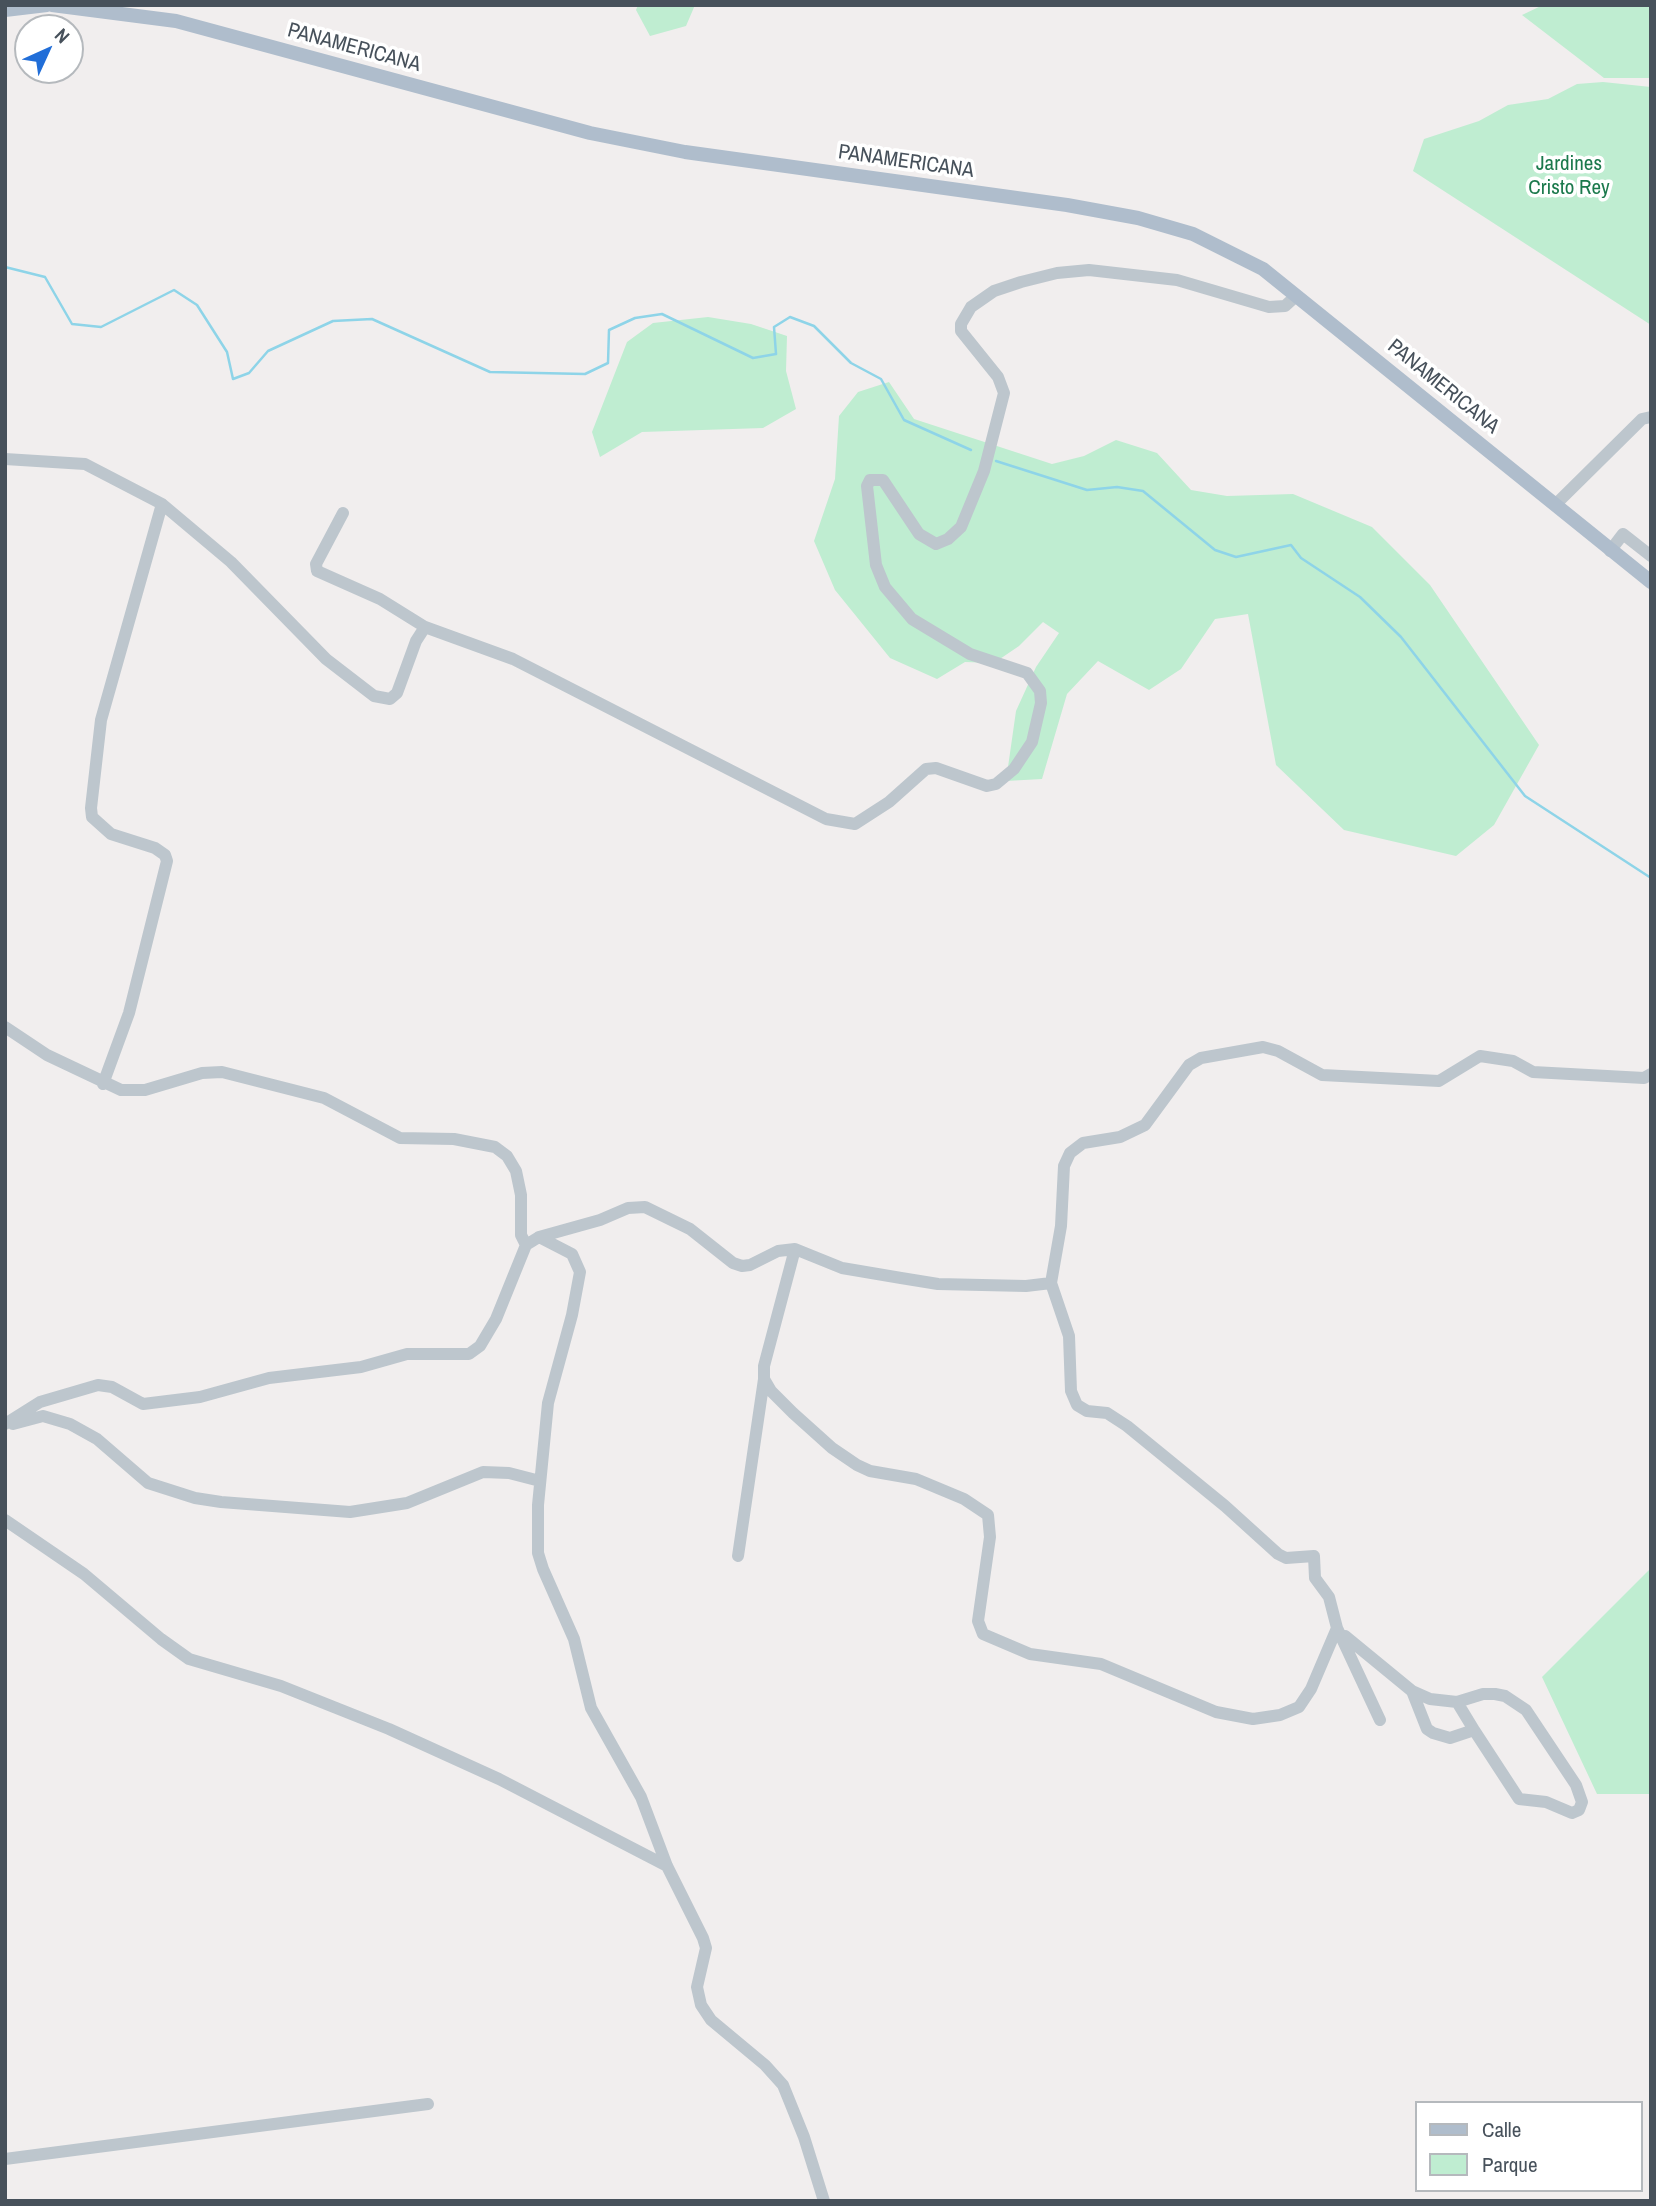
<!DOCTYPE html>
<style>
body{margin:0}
#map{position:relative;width:1656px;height:2206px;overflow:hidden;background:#f1eeee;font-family:"Archivo Narrow",sans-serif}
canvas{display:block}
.frame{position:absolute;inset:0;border:7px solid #47515b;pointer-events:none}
.legend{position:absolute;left:1415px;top:2101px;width:228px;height:91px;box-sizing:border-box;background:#fff;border:2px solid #b5b9bd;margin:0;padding:9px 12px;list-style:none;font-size:21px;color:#47515b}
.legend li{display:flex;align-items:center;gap:14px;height:35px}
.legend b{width:35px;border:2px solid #b5b9bd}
.north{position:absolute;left:14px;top:14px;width:70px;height:70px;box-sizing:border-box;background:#fff;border:2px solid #b5b9bd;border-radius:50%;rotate:45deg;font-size:19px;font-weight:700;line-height:28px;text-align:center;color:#47515b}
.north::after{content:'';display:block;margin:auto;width:24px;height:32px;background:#216ed8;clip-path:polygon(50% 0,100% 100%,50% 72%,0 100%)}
</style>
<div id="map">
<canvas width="1656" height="2206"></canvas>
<div class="frame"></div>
<ul class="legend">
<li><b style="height:9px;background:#afbdcc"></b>Calle</li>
<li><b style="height:19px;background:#bfedd1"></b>Parque</li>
</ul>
<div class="north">N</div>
</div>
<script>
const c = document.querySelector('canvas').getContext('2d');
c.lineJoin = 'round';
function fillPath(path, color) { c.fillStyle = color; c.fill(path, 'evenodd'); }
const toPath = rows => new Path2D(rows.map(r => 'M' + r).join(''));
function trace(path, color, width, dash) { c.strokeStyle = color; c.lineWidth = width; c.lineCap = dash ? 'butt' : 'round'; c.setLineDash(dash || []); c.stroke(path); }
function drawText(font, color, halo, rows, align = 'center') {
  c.font = font + ' "Archivo Narrow",sans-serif'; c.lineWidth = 7; c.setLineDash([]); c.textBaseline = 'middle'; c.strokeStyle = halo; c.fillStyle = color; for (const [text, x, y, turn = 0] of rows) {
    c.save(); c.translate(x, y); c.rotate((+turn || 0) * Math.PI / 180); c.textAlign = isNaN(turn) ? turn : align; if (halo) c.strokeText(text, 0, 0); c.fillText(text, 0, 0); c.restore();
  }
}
fillPath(toPath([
 [638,5,695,5,686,26,650,36,636,10],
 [1543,5,1651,5,1651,78,1604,78,1522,15],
 [1603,82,1651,87,1651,325,1413,171,1424,139,1479,121,1508,105,1548,99,1577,84],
 [708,317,751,324,787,336,786,371,796,409,763,428,642,432,600,457,592,432,627,342,653,323],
 [889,382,914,419,1052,464,1084,456,1116,440,1157,453,1191,490,1227,496,1293,494,1372,527,1430,585,1539,745,1494,825,1456,856,1344,830,1276,765,1248,614,1215,619,1181,669,1149,690,1098,661,1067,694,1042,779,1006,781,1016,711,1036,667,1059,633,1043,622,1019,646,994,663,965,662,937,679,890,658,835,590,814,541,835,479,839,416,858,392],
 [1651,1568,1651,1794,1597,1794,1542,1677]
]), '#bfedd1');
trace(toPath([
 [5,267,45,277,72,324,101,327,174,290,197,305,227,352,233,379,249,373,268,351,333,321,372,319,490,372,585,374,608,363,609,330,635,318,662,314,753,358,776,354,774,327,790,317,814,326,851,363,881,379,904,420,971,450],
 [996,461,1087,490,1117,487,1143,491,1215,550,1236,557,1291,545,1301,558,1360,597,1401,637,1525,796,1651,878]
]), '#8ed4e8', 2.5);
trace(toPath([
 [5,459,85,464,162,504,231,562,326,659,374,696,390,699,397,693,416,641,425,627],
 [1555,505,1642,419,1651,417],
 [343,513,316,564,317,571,380,599,425,627,513,659,826,819,855,824,889,802,926,769,936,768,987,786,996,784,1014,769,1032,742,1041,703,1040,691,1027,673,970,654,912,619,885,587,876,565,867,486,870,480,883,480,919,534,936,544,948,539,961,527,984,471,1004,393,998,377,961,331,961,324,971,307,994,291,1021,282,1057,273,1089,270,1177,280,1269,307,1285,306,1296,296],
 [1610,551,1623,534,1651,556],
 [5,1027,47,1055,121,1090,145,1090,202,1073,222,1072,324,1098,400,1138,454,1139,495,1147,507,1156,516,1171,521,1195,521,1235,526,1245,539,1237,600,1220,628,1208,645,1207,690,1229,733,1263,742,1266,750,1265,778,1251,795,1249,842,1268,901,1278,938,1284,1026,1286,1051,1283,1061,1226,1064,1166,1070,1153,1083,1143,1120,1137,1145,1125,1189,1065,1201,1058,1263,1047,1278,1051,1322,1075,1439,1081,1480,1056,1513,1061,1533,1072,1644,1078,1651,1074],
 [103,1084,129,1013,167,861,165,855,155,848,111,834,92,817,91,808,101,720,162,504],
 [539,1237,572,1254,580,1272,572,1315,548,1403,538,1505,538,1553,543,1569,574,1639,591,1708,641,1797,667,1866,703,1938,706,1948,697,1987,701,2005,711,2020,765,2065,783,2085,804,2137,824,2201],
 [795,1249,764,1366,764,1379,771,1391,793,1413,832,1448,857,1465,870,1471,916,1479,964,1499,988,1515,990,1537,978,1621,983,1634,1030,1654,1101,1664,1216,1712,1253,1719,1280,1715,1299,1707,1311,1689,1337,1628],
 [1051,1283,1069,1336,1071,1391,1077,1405,1087,1411,1107,1413,1127,1426,1225,1506,1278,1554,1286,1558,1314,1556,1315,1578,1329,1597,1337,1628,1380,1720],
 [5,1424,40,1402,98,1385,112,1387,143,1404,200,1397,269,1378,361,1367,407,1354,469,1354,480,1346,496,1319,526,1245],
 [13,1424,43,1416,70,1424,97,1439,148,1483,195,1498,221,1502,350,1512,407,1503,483,1472,509,1473,540,1481],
 [5,1520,84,1574,161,1639,189,1659,281,1686,389,1729,499,1779,667,1866],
 [738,1556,764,1379],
 [1345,1636,1412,1691,1430,1699,1457,1702,1483,1694,1495,1694,1505,1696,1526,1710,1576,1785,1582,1802,1579,1810,1572,1813,1546,1802,1519,1799,1474,1730,1450,1738,1433,1733,1427,1729,1412,1691],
 [1457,1702,1474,1730],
 [5,2159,428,2104]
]), '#bdc6cd', 12);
trace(toPath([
 [52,5,176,21,590,133,685,152,1067,205,1138,218,1193,234,1263,269,1651,582],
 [5,10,47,5]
]), '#afbdcc', 14);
drawText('21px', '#47515b', '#fff', [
 ["PANAMERICANA",354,48,15],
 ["PANAMERICANA",906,162,8],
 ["PANAMERICANA",1443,387,39]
]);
drawText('21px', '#1b794c', '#fff', [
 ["Jardines",1569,164],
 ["Cristo Rey",1569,188]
]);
</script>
